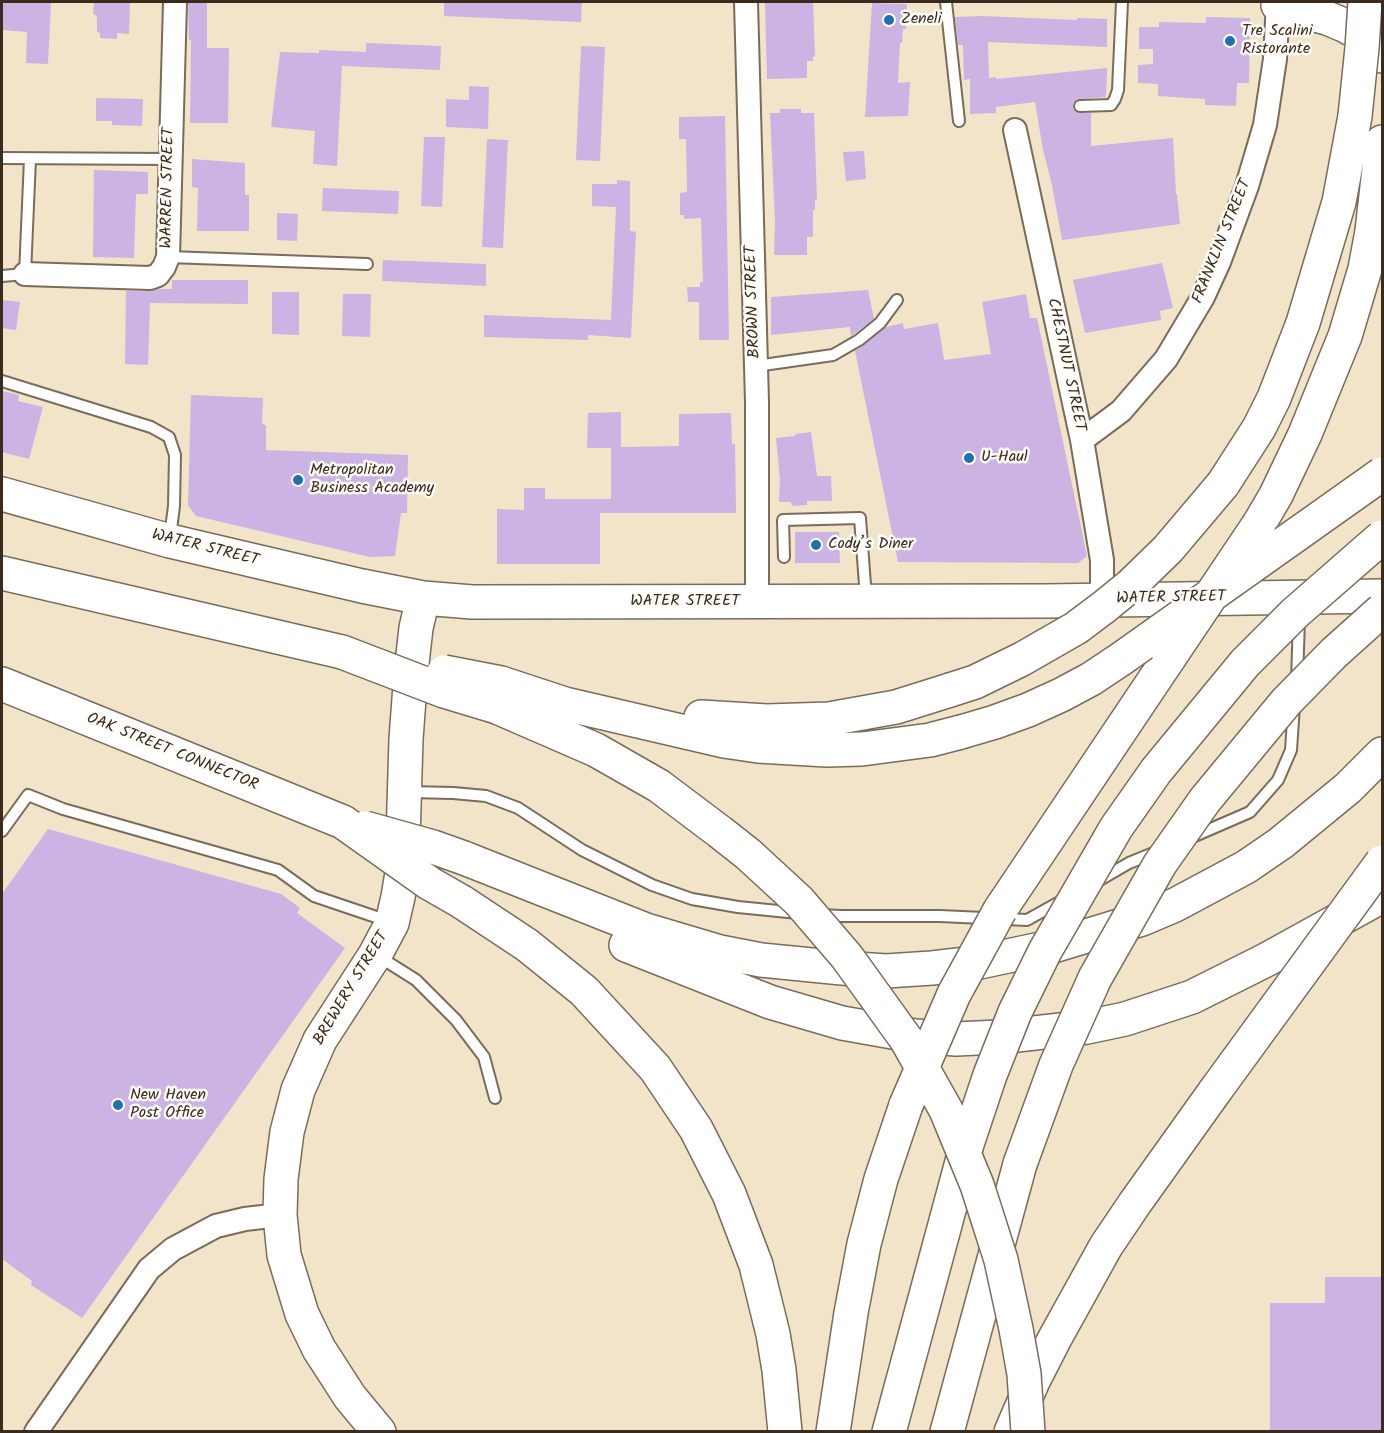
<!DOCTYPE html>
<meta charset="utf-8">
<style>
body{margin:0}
#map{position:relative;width:1384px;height:1433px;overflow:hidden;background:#f1e4c8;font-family:Kalam,sans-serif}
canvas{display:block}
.frame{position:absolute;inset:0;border:3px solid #3b2a1e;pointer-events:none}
</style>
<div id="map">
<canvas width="1384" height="1433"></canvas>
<div class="frame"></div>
</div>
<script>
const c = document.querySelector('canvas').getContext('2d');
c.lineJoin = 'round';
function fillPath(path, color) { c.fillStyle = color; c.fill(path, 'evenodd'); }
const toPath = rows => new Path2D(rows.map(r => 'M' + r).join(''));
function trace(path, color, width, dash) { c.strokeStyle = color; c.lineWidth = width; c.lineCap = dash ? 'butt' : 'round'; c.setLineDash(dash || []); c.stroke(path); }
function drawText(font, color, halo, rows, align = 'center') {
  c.font = font + ' Kalam,sans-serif'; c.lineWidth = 5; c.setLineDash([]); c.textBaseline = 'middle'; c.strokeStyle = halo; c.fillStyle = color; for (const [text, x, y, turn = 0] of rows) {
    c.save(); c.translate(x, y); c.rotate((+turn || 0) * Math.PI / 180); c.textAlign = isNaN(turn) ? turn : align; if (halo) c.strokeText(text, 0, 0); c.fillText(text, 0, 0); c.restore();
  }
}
fillPath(toPath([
 [2,2,51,2,48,64,26,63,27,32,2,30],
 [94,2,130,2,129,34,117,33,117,39,100,38,100,33,97,32,97,17,93,13],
 [188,2,207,2,207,48,229,48,228,123,190,123,191,40,189,40],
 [444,2,582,2,581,22,444,16],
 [765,2,813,2,815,56,813,57,813,61,807,61,807,78,767,79],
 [872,3,907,4,906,29,903,29,902,43,900,43,898,83,910,82,908,116,865,117],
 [983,16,1077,20,1077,18,1107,19,1107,47,988,42,989,78,996,77,996,79,1107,68,1106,97,1077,99,1073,103,1073,109,1080,113,1091,113,1091,146,1173,138,1176,194,1177,194,1180,224,1062,240,1052,185,1043,150,1035,102,996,107,996,113,970,114,970,79,964,80,963,45,958,45,955,17],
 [1206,17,1250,18,1249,83,1237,83,1236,106,1205,105,1205,99,1158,96,1158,84,1138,83,1138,65,1153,64,1153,49,1139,49,1139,27,1159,27,1159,22,1206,23],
 [366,43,441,46,440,70,342,66,337,166,313,164,315,131,271,127,280,52,319,53,319,50,366,52],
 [581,46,605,47,600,161,576,160],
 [469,86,489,87,488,129,446,127,446,99,469,100],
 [96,98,143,99,142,126,112,125,112,121,96,121],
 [780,109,801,109,801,113,814,113,817,200,815,200,815,210,813,210,813,237,807,237,807,255,774,255,775,221,770,113,780,113],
 [725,116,729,340,699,340,699,302,688,302,687,287,700,287,700,282,703,282,701,218,684,219,684,215,680,215,680,193,687,192,686,139,679,139,679,117],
 [424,137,445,137,442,207,421,206],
 [487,139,508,140,503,248,482,247],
 [864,151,866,179,846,181,843,152],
 [192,159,245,163,245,195,249,195,249,231,197,231,198,188,192,187],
 [94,170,148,172,148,194,136,194,134,258,93,257],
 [617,180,630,181,630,231,636,232,631,338,588,335,588,340,484,337,484,315,611,320,616,207,592,206,592,184,617,184],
 [323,188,399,191,398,214,322,211],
 [277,213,298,214,297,241,277,240],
 [383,260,486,264,486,286,382,281],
 [1162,263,1173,308,1160,311,1161,320,1085,333,1073,280],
 [172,280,248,280,248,304,150,303,148,365,125,364,126,291,150,291,160,289,172,289],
 [868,290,874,319,851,336,850,327,771,335,771,297],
 [272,292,299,292,299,335,272,334],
 [343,294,371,294,370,337,342,336],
 [1026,294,1030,318,1037,318,1087,556,1078,563,898,562,855,351,886,327,903,323,904,329,938,323,944,360,991,354,982,302],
 [2,300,20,302,16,330,2,328],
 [2,391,19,395,18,401,43,407,29,459,2,452],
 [191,395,263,398,262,424,266,425,266,450,408,455,407,513,401,513,395,556,370,557,196,516,188,505],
 [621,412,621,447,679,446,679,414,731,413,732,444,735,444,736,513,600,513,600,564,497,564,497,509,524,510,524,488,545,488,545,499,611,499,611,448,587,448,588,413],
 [811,432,817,476,831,476,832,501,807,501,807,505,792,506,791,502,779,502,780,479,776,438,795,436,795,434],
 [795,532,839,532,840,563,795,563],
 [48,829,281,894,300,908,297,913,345,948,82,1318,31,1285,32,1281,2,1259,2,894],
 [1325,1277,1383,1277,1383,1431,1270,1431,1270,1303,1325,1303]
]), '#cbb3e3');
const service = toPath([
 [946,2,959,121],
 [1080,106,1111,105,1115,99,1118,90,1122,2],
 [2,158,169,159],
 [168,257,367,264],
 [2,276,25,274,30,159],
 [756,366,833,355,859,340,880,323,897,300],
 [2,381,151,427,169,437,175,455,174,506,170,537],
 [784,557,783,520,860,518,866,598],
 [1297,681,1299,618],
 [408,792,453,793,486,796,518,808,582,850,652,885,692,899,738,907,798,913],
 [2,831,28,795,63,809,278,870,314,896,388,921],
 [1190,838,1250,812,1278,780,1291,750,1294,705],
 [1098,881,1129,863,1156,852],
 [820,915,841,916,940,916,1027,920,1063,900],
 [378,956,416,980,456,1020,484,1057,495,1098]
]);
const minor = toPath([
 [746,2,757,402,757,602],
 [1015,130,1082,440,1102,560,1102,601],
 [25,274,150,278,158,275,164,267,168,257,175,2],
 [1082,440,1121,411,1166,359,1203,297,1219,262,1247,186,1265,125,1275,59,1278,2],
 [36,1432,149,1269,173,1249,216,1226,245,1219,280,1215]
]);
const primary = toPath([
 [2,494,170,541,362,586,423,598,472,602,1046,601,1382,596],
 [379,1432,350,1397,319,1349,302,1314,284,1255,280,1215,281,1179,287,1132,298,1090,320,1040,375,955,392,923,398,897,402,873,406,739,411,672,416,628,423,598]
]);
const motorway = toPath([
 [1382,2,1382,7],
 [1278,5,1327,18,1346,26,1362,35,1382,56],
 [1223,484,1259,428,1274,398,1303,323,1339,202,1355,116],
 [1259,524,1276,495,1305,434,1345,336,1365,269,1372,231,1382,142],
 [2,573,342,652],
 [501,683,565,704,724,741,758,746,827,750,862,749,930,740,961,732],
 [2,684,343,822],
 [497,707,596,750,659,786,720,832],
 [701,717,767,721,829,719,896,707,950,690],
 [464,858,646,930,720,952,761,960,842,968,886,971,932,968,975,963,1050,947,1142,919,1175,905,1246,867,1281,843,1348,788,1382,754],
 [462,902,527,945,584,991,655,1068,696,1129,729,1194,756,1265,773,1334,779,1370,785,1432],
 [1000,910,1169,658],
 [626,945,770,1002,842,1023,915,1036,956,1039,999,1037,1087,1027,1125,1019,1192,997,1266,960,1382,896],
 [833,1432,851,1313,864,1244,881,1179,906,1105],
 [889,1432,966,1147],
 [947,1432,1020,1164],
 [1011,1432,1033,1381,1055,1338,1106,1246,1135,1203,1215,1091]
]);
trace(service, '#7b6b5a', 14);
trace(minor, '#7b6b5a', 26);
trace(primary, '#7b6b5a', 36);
trace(motorway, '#7b6b5a', 36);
trace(service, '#fff', 10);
trace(minor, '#fff', 22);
trace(primary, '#fff', 33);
trace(motorway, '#fff', 33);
const motorwayBridge = toPath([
 [1355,116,1362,48,1365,2],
 [342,652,444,691,497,707],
 [1169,658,1259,524],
 [444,672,501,683],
 [950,690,975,682,1022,659,1076,628,1104,607,1131,585,1168,549,1223,484],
 [961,732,995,722,1028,710,1061,695,1091,679,1121,659,1382,474],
 [343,822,429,883,462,902],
 [365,828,433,847,464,858],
 [720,832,748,854,799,901,847,957,906,1039,946,1110,977,1185,1001,1260,1016,1329,1024,1374,1028,1432],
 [1215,1091,1382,862],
 [906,1105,954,994,1000,910],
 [966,1147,990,1075,1015,1012,1045,951,1116,828,1156,771,1245,663,1295,613,1382,537],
 [1020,1164,1056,1065,1095,978,1160,864,1205,800,1286,702,1334,653,1382,610]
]);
trace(motorwayBridge, '#7b6b5a', 36, []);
trace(motorwayBridge, '#fff', 33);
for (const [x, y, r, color] of [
 [889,20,6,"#1f6fb2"],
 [1230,41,6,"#1f6fb2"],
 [969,458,6,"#1f6fb2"],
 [298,480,6,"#1f6fb2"],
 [816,545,6,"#1f6fb2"],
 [118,1105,6,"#1f6fb2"]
]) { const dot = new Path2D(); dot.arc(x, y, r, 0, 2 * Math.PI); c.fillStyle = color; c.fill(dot); trace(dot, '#fdfcf7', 2); }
drawText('16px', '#3b2a1e', '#fdfcf7', [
 ["Zeneli",901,20],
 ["Tre Scalini",1242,32],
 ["Ristorante",1242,50],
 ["U-Haul",981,458],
 ["Metropolitan",310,471],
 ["Business Academy",310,489],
 ["Cody’s Diner",828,545],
 ["New Haven",130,1096],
 ["Post Office",130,1114]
], 'left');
drawText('16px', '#3b2a1e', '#fdfcf7', [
 ["WARREN STREET",169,188,-89],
 ["FRANKLIN STREET",1223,242,-68],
 ["BROWN STREET",754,302,-92],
 ["CHESTNUT STREET",1065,365,78],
 ["WATER STREET",205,549,14],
 ["WATER STREET",1171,599,-1],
 ["WATER STREET",685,602],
 ["OAK STREET CONNECTOR",172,753,22],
 ["BREWERY STREET",352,989,-59]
]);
</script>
